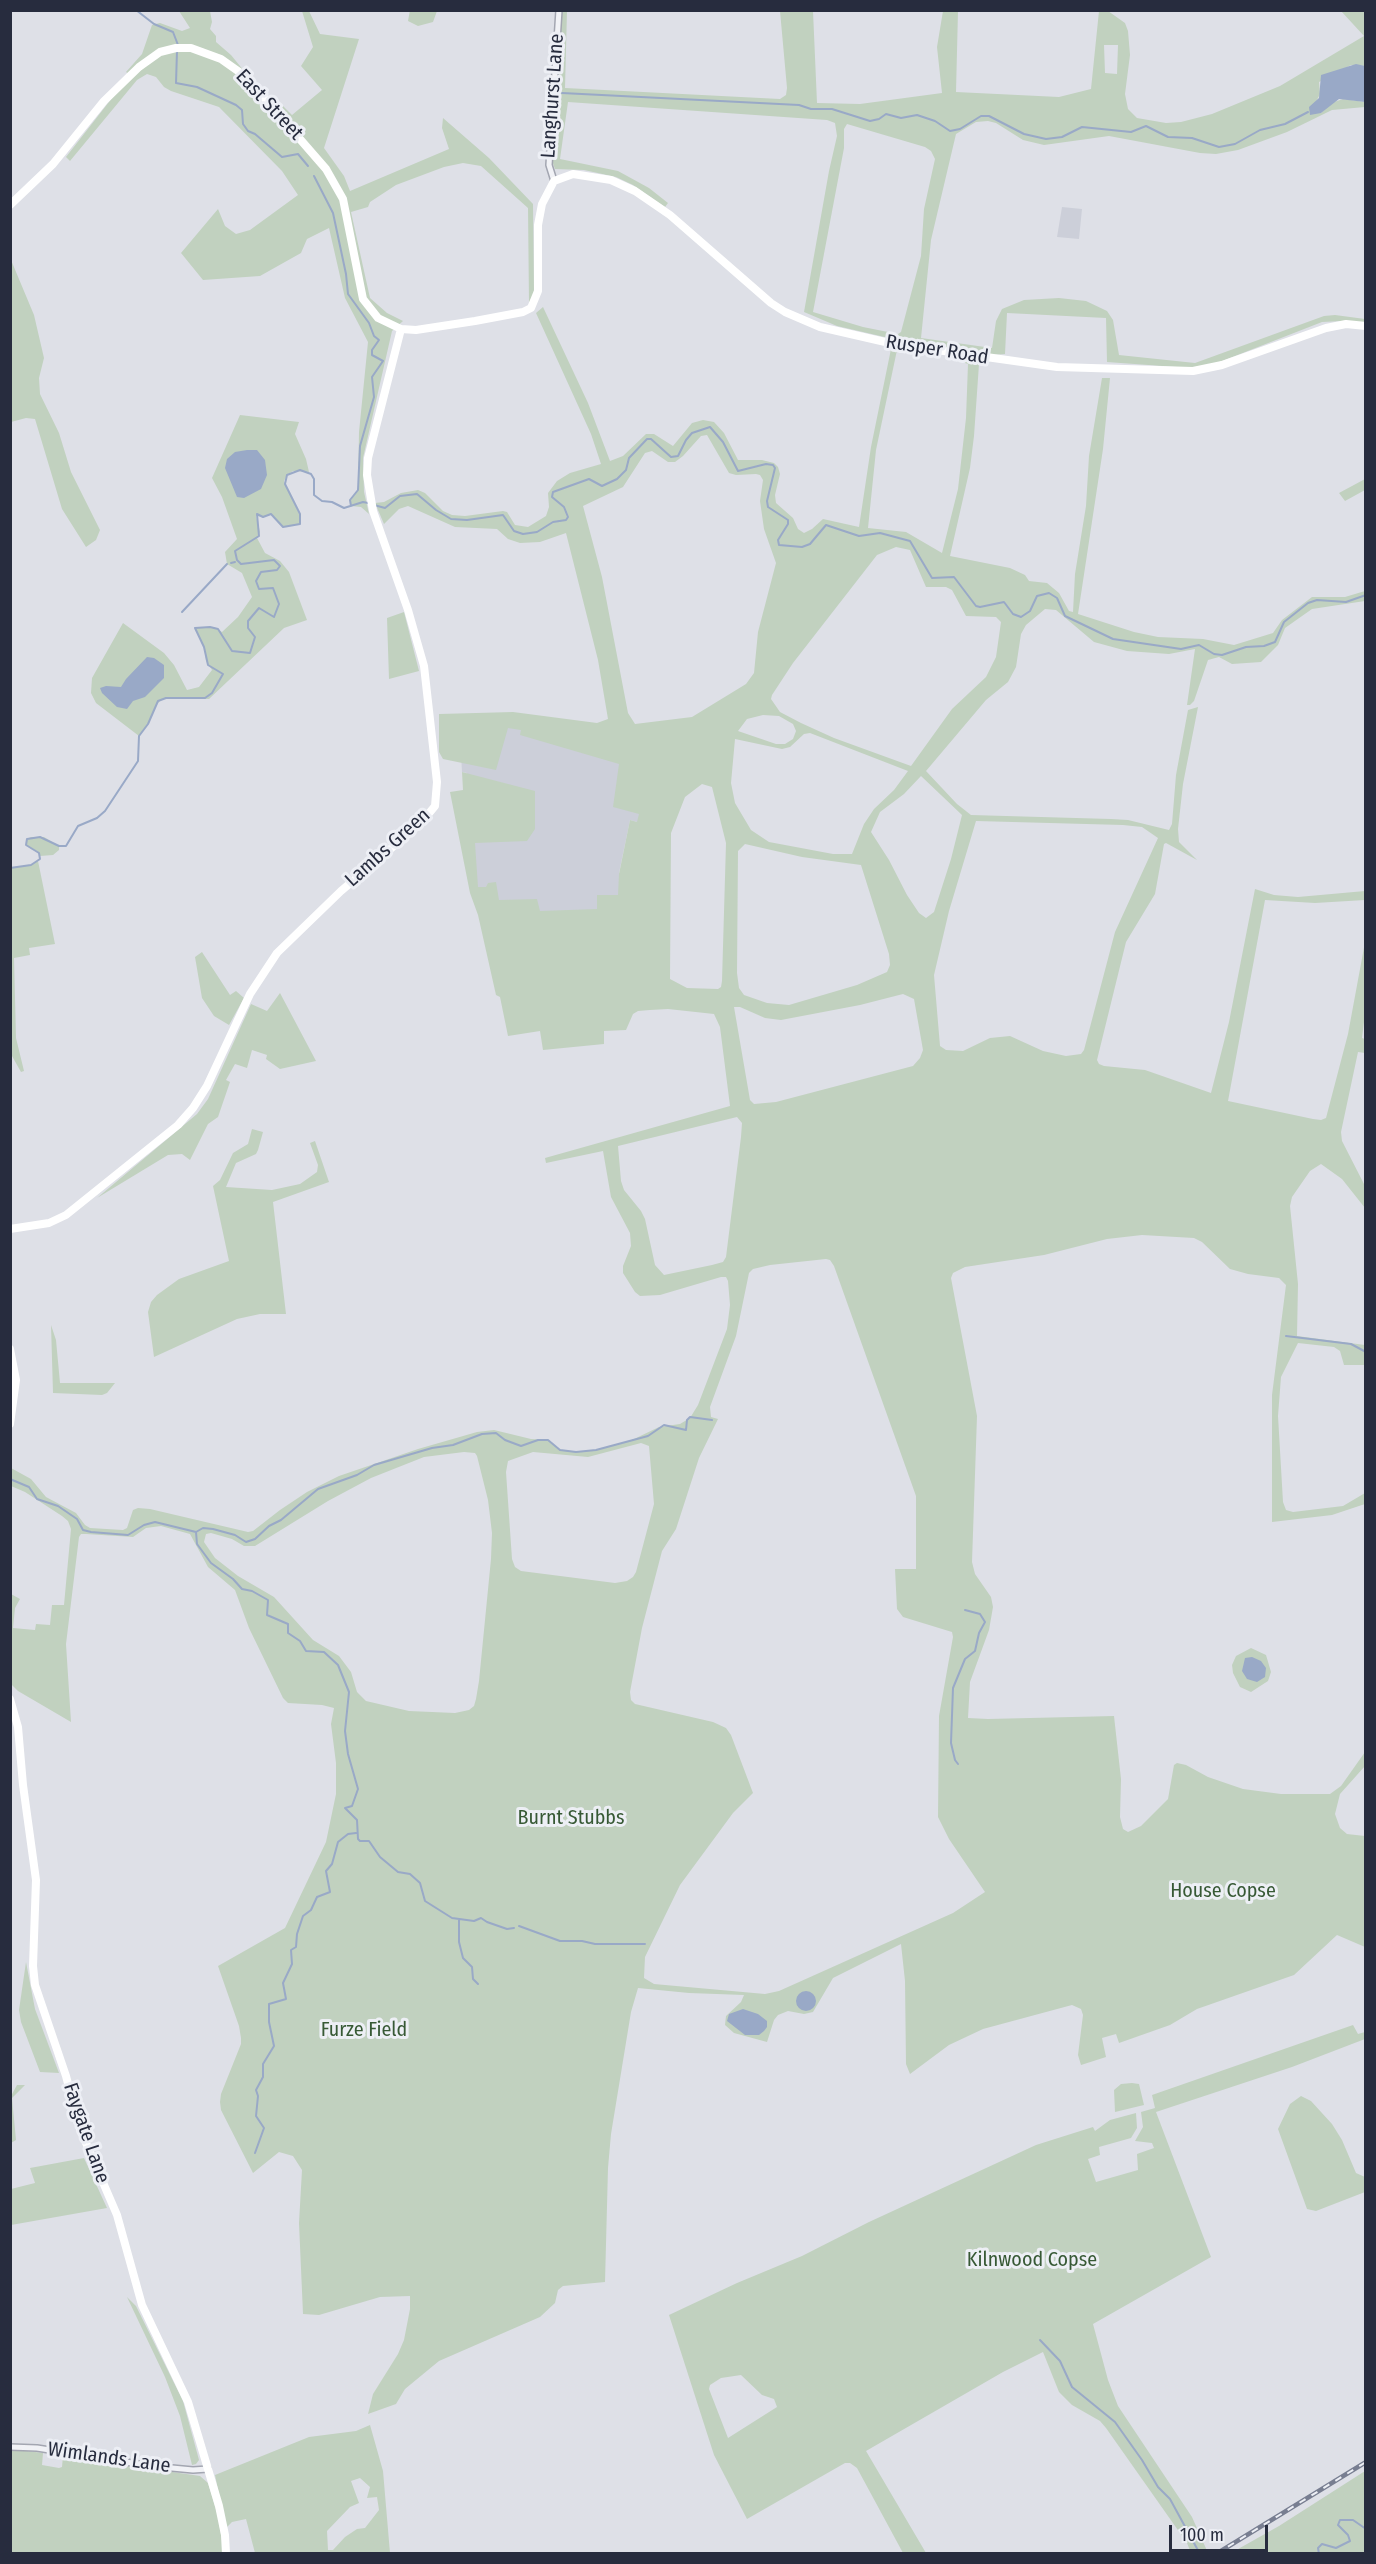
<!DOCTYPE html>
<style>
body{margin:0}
#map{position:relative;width:1376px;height:2564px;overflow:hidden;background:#dee0e7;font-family:"Fira Sans Condensed",sans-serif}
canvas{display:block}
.frame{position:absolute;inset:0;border:12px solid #272c3e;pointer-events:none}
.scale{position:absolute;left:1169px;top:2525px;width:99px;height:27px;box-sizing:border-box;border:3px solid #272c3e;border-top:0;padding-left:8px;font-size:18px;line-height:21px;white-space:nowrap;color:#272c3e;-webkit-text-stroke:4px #edeff5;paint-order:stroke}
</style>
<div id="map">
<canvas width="1376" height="2564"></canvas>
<div class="frame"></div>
<div class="scale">100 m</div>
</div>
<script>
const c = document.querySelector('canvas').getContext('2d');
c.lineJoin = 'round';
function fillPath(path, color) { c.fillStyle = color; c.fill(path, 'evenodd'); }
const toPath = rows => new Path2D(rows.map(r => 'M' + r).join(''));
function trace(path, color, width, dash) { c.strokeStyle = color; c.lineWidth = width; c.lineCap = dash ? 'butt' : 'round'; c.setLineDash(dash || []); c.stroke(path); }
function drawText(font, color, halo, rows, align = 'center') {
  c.font = font + ' "Fira Sans Condensed",sans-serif'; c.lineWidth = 6; c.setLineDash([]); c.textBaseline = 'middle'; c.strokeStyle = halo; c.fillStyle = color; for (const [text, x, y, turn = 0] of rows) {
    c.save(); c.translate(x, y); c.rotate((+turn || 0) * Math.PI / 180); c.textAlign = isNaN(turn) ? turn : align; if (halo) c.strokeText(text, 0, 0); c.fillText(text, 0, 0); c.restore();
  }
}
fillPath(toPath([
 [1062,207,1082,209,1079,239,1057,237],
 [501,723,623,753,658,828,630,820,619,873,637,875,590,932,480,905,470,844,467,773,462,772,461,754]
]), '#cccfd9');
fillPath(toPath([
 [410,10,437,10,437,11,433,22,418,26,408,21],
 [179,11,210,11,212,22,210,29,216,36,216,42,231,55,276,110,283,106,292,115,322,90,301,66,313,47,302,11,309,11,320,34,359,39,324,148,344,176,350,191,449,149,442,128,443,118,489,158,533,204,534,294,529,303,528,208,481,166,463,163,444,167,396,185,370,202,368,207,351,212,370,298,387,313,403,321,392,331,363,458,364,492,369,514,361,507,351,506,350,501,358,490,359,432,368,342,345,298,329,228,307,239,301,253,260,276,203,280,181,253,218,209,225,226,236,234,250,230,298,195,282,171,219,107,171,91,164,87,156,77,147,74,137,80,70,161,66,157,130,75,126,72,142,54,152,25,160,23,182,31,190,28],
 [558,11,567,11,565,88,780,99,786,95,787,88,780,11,813,11,817,103,860,104,942,93,937,47,943,11,958,11,956,92,1059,97,1091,89,1099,11,1108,11,1125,23,1128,31,1130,55,1125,94,1128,109,1137,118,1166,123,1181,122,1212,114,1280,86,1364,36,1341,11,1365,11,1365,66,1351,65,1319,82,1320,94,1316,102,1321,113,1331,103,1343,99,1365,102,1365,107,1332,110,1287,132,1238,150,1216,154,1200,153,1109,136,1044,145,1023,140,996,123,988,121,976,122,956,134,931,240,921,338,992,348,996,321,1002,309,1024,300,1059,298,1086,301,1107,311,1113,320,1119,355,1195,363,1324,316,1335,315,1365,319,1365,323,1342,321,1322,322,1212,365,1190,368,1107,362,1106,318,1007,313,1005,354,991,355,979,364,974,436,970,468,950,556,1010,568,1025,575,1029,581,1047,583,1059,593,1069,611,1073,612,1075,574,1086,506,1089,456,1102,378,1110,378,1103,449,1078,614,1134,632,1158,637,1203,639,1234,645,1273,633,1282,620,1312,597,1345,597,1365,591,1365,601,1312,609,1285,628,1278,645,1261,662,1232,664,1219,657,1208,660,1194,701,1190,705,1187,705,1195,649,1169,654,1127,651,1094,642,1056,610,1045,609,1026,625,1021,634,1016,667,1008,682,986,700,926,771,957,804,971,815,1111,819,1128,820,1169,830,1172,824,1176,775,1188,710,1198,707,1183,784,1178,829,1179,842,1197,860,1166,843,1164,844,1155,894,1126,942,1097,1060,1099,1064,1104,1066,1145,1070,1211,1093,1229,1022,1255,889,1274,895,1298,897,1365,891,1365,900,1315,903,1265,900,1228,1101,1313,1119,1321,1120,1326,1118,1348,1034,1365,942,1365,1014,1362,1038,1365,1039,1365,1053,1358,1052,1341,1132,1342,1141,1365,1186,1365,1208,1342,1179,1321,1164,1310,1171,1292,1197,1290,1206,1298,1284,1297,1336,1365,1345,1365,1365,1344,1365,1340,1351,1334,1347,1298,1343,1281,1377,1278,1416,1283,1502,1286,1510,1293,1512,1343,1506,1365,1493,1365,1504,1332,1515,1272,1522,1272,1395,1286,1285,1279,1278,1248,1274,1230,1269,1202,1242,1194,1238,1142,1235,1107,1239,1044,1255,965,1267,953,1273,951,1278,977,1416,972,1562,975,1574,991,1597,993,1607,989,1630,970,1682,968,1718,988,1719,1114,1716,1121,1779,1120,1817,1123,1829,1128,1832,1141,1826,1168,1799,1174,1765,1177,1763,1186,1765,1208,1777,1243,1789,1281,1794,1330,1794,1341,1786,1365,1752,1365,1766,1340,1794,1335,1814,1340,1828,1347,1834,1365,1836,1365,1947,1337,1935,1294,1975,1197,2009,1170,2025,1119,2043,1116,2034,1102,2038,1106,2057,1081,2065,1078,2055,1083,2015,1081,2009,1072,2005,983,2029,949,2045,910,2074,906,2064,905,1981,901,1944,833,1978,813,2012,804,2014,788,2011,778,2015,774,2020,767,2042,734,2033,725,2025,726,2016,741,2002,744,1995,689,1993,638,1988,631,2012,611,2134,608,2168,605,2282,563,2286,558,2290,555,2303,540,2317,439,2361,405,2389,396,2404,368,2414,373,2394,398,2354,404,2340,410,2309,410,2296,380,2297,319,2315,303,2314,299,2223,302,2170,293,2156,279,2152,253,2173,221,2110,220,2102,221,2094,241,2044,241,2038,239,2026,218,1966,285,1928,326,1842,336,1794,336,1763,331,1724,334,1708,322,1705,288,1703,283,1698,249,1628,235,1590,208,1567,190,1534,161,1526,146,1528,133,1537,86,1534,81,1534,79,1537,66,1644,71,1722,18,1691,11,1684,11,1594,20,1599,15,1608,13,1628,35,1630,36,1624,50,1625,52,1605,64,1605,71,1529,68,1521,62,1516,25,1492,11,1486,11,1468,31,1479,46,1497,76,1513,85,1525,90,1528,123,1530,127,1528,133,1510,138,1508,150,1509,248,1532,253,1531,280,1510,307,1492,339,1476,418,1449,477,1432,494,1430,531,1439,548,1440,560,1450,576,1452,596,1450,632,1440,659,1427,680,1424,690,1418,698,1405,727,1329,730,1305,728,1281,726,1277,721,1277,660,1295,640,1296,635,1292,623,1273,623,1266,631,1246,630,1233,611,1197,603,1151,546,1163,545,1158,730,1106,720,1027,714,1014,668,1009,650,1010,638,1011,633,1014,626,1030,604,1031,604,1044,543,1050,540,1031,508,1036,500,997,496,995,478,915,470,893,450,792,463,790,462,772,535,791,535,829,527,841,475,843,478,887,486,887,488,883,496,882,499,900,537,899,540,911,597,909,597,895,618,895,619,874,630,820,637,822,639,814,613,807,619,764,520,735,521,730,508,728,496,770,443,759,439,752,439,714,513,712,597,723,608,719,598,660,566,533,540,542,520,543,508,539,497,529,455,527,408,506,399,509,384,524,375,503,384,502,401,493,418,490,425,493,443,511,452,515,465,516,503,511,507,512,515,525,528,527,546,516,549,507,548,493,557,481,570,473,601,464,591,434,536,313,543,307,588,403,610,461,623,456,646,434,654,434,673,446,692,423,703,420,714,422,724,433,738,460,762,460,774,463,778,467,780,474,775,495,776,503,793,518,798,529,804,533,812,529,823,519,859,527,871,447,891,349,897,350,876,450,868,528,906,532,942,553,958,489,966,418,968,364,965,363,962,355,837,326,804,312,829,171,837,136,835,123,827,120,568,102,560,159,618,171,649,188,668,203,665,207,633,185,616,177,584,170,555,169,552,161,561,19],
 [1104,45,1118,45,1117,74,1105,73],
 [847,124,925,147,931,151,935,159,924,209,921,256,901,332,898,334,863,327,813,312,844,148,844,129],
 [707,435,729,473,736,475,756,474,760,475,763,480,760,501,764,529,776,563,758,632,754,673,746,684,692,717,635,724,628,713,602,577,583,506,623,487,645,453,652,451,668,462,675,462,683,456,701,436],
 [896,547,910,550,926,587,946,587,952,590,966,616,996,617,1001,622,996,657,986,677,952,709,911,766,834,738,801,723,780,712,771,699,772,695,793,663,877,555],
 [763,715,779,716,793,724,796,731,793,739,785,744,776,744,738,731,747,719],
 [810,733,908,771,894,790,874,809,864,824,852,854,833,854,769,842,751,830,735,803,731,783,735,739,782,749,790,747,804,734],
 [921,776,962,815,951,859,934,912,926,918,919,913,907,895,889,860,871,832,880,812,904,794],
 [702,784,712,787,726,843,722,981,721,987,718,989,687,988,670,979,671,833,685,797],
 [976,821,1123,825,1142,827,1158,838,1115,932,1084,1050,1081,1054,1066,1056,1043,1051,1010,1036,990,1038,963,1051,946,1050,940,1046,934,975,949,911],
 [745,844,802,857,861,865,889,954,890,965,887,972,857,985,789,1005,767,1003,744,995,739,988,737,973,738,851],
 [903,994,914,999,923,1050,920,1058,913,1066,776,1102,754,1104,750,1100,734,1007,740,1007,765,1018,781,1020,860,1005],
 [737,1117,742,1123,741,1137,726,1257,723,1262,712,1265,664,1275,655,1265,645,1219,641,1211,624,1190,621,1181,618,1146],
 [826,1259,830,1260,834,1266,916,1496,916,1569,895,1569,897,1609,903,1617,952,1632,953,1637,939,1716,938,1817,949,1839,985,1892,953,1913,779,1991,765,1994,654,1984,644,1978,645,1957,680,1885,733,1813,753,1793,731,1735,726,1728,713,1722,635,1704,631,1700,630,1692,642,1628,662,1551,676,1529,699,1458,718,1419,711,1417,710,1407,736,1336,749,1273,753,1269,770,1265],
 [641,1443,649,1446,654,1504,636,1572,633,1577,627,1581,615,1583,521,1571,515,1567,512,1559,506,1472,508,1461,533,1452,588,1457],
 [464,1452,475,1453,477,1456,488,1500,492,1533,491,1559,479,1681,476,1699,474,1706,469,1710,455,1713,409,1711,366,1701,357,1692,351,1672,339,1656,313,1640,274,1597,238,1576,215,1558,204,1542,206,1534,211,1533,232,1539,244,1546,255,1546,328,1501,371,1478,424,1457],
 [11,260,34,315,44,358,39,378,40,394,59,433,71,472,100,530,96,540,86,547,62,509,35,419,26,418,11,422],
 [240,415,299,422,295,434,306,459,309,472,293,471,287,475,284,481,300,516,300,524,285,527,279,524,271,514,263,517,256,516,260,532,257,538,265,553,280,561,289,572,307,620,284,628,209,699,162,699,156,705,148,724,139,736,96,703,91,693,92,678,123,623,164,653,174,665,187,690,199,687,212,670,206,661,204,647,195,628,214,627,222,632,238,617,252,597,242,573,227,564,225,552,237,539,222,497,212,478],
 [1365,479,1365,490,1345,501,1339,493],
 [404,612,419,671,389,679,387,618],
 [31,837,44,837,59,846,59,850,53,855,40,856,37,851,26,845,27,839],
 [38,861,55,944,29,948,30,955,14,958,16,1038,24,1071,21,1072,12,1056,10,1039,11,868,31,865],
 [202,952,230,995,236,991,244,998,229,1025,214,1016,202,998,195,957],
 [280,993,316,1061,280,1069,266,1059,267,1055,252,1050,247,1068,235,1064,226,1080,230,1082,218,1117,208,1124,190,1160,182,1154,168,1155,97,1198,197,1114,208,1099,251,1004,267,1011],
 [252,1129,263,1132,258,1150,256,1154,236,1163,226,1187,272,1190,300,1184,317,1172,318,1165,310,1143,315,1141,329,1182,273,1202,286,1314,260,1314,237,1319,154,1357,148,1312,151,1302,157,1295,179,1279,229,1261,213,1186,220,1180,233,1153,248,1144],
 [51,1325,56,1340,60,1383,115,1383,107,1393,102,1395,53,1393],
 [1251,1648,1266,1655,1271,1672,1268,1681,1251,1692,1240,1687,1233,1673,1232,1665,1236,1656],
 [26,1962,35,2009,59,2073,40,2072,21,2022,19,2010],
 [1353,2025,1358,2034,1365,2032,1365,2039,1292,2067,1156,2112,1211,2257,1093,2324,1108,2380,1118,2406,1192,2517,1208,2553,1191,2553,1187,2543,1106,2428,1100,2421,1072,2405,1059,2392,1043,2352,1003,2372,866,2451,926,2553,903,2553,857,2468,850,2463,845,2463,747,2519,714,2455,669,2315,737,2283,802,2256,869,2222,1036,2145,1093,2127,1095,2131,1110,2120,1136,2113,1137,2128,1131,2138,1099,2147,1100,2155,1088,2159,1096,2182,1138,2170,1137,2154,1154,2148,1152,2143,1135,2141,1143,2127,1141,2112,1155,2108,1152,2095],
 [741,2375,762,2395,774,2399,777,2407,728,2438,709,2389,710,2385,721,2378],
 [1132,2083,1139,2084,1144,2105,1115,2112,1114,2090,1121,2084],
 [17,2085,25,2085,12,2098,16,2140,11,2143,11,2096],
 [1301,2096,1311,2101,1332,2124,1342,2140,1356,2173,1365,2177,1365,2192,1316,2211,1307,2209,1278,2129,1290,2104],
 [84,2158,107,2208,11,2225,11,2189,35,2183,30,2168],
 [127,2297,136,2306,183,2401,199,2460,196,2464,192,2465,180,2416,165,2377],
 [370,2425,383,2471,390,2553,255,2553,246,2519,232,2522,226,2528,215,2475,309,2437,356,2431],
 [360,2478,370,2487,367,2498,377,2497,379,2510,365,2528,357,2529,345,2537,333,2550,328,2550,327,2531,350,2507,359,2503,351,2481],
 [11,2449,43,2453,42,2465,59,2468,62,2467,63,2456,200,2476,208,2483,218,2516,224,2553,11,2553],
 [1365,2471,1365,2553,1231,2553,1279,2526]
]), '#c1d1bf');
fillPath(toPath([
 [1356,64,1365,66,1365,102,1339,99,1321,113,1310,115,1309,107,1319,98,1321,75],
 [247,450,257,450,265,460,267,475,261,489,244,498,237,497,225,468,227,459,235,452],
 [147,657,154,658,164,665,164,678,145,697,133,701,127,709,117,707,102,693,100,688,106,686,121,687,126,679],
 [1252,1657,1261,1661,1266,1668,1265,1677,1257,1682,1247,1679,1242,1671,1245,1658],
 '796 2001a10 10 0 1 1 20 0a10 10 0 1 1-20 0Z',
 [743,2009,758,2014,767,2021,767,2027,764,2031,759,2035,745,2035,727,2021,729,2014]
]), '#99a9c7');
trace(toPath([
 [136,10,154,24,173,32,178,45],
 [177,51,176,83,197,87,236,105,242,110,243,124,248,131,255,134,282,157,298,154,308,166],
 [562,93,799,105,811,109,832,109,870,121,879,119,886,114,901,118,917,115,935,121,950,131,960,129,981,116,989,116,1024,134,1046,139,1062,137,1082,127,1131,132,1146,126,1168,137,1192,138,1219,147,1235,144,1260,130,1285,124,1308,112],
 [314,176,333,213,346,274,348,294,369,323,374,336,379,340,372,350,372,355,383,361,372,377,374,397,360,446,358,490,350,500,351,506],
 [374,505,385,508,400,496,417,494,436,510,451,519,467,520,503,515,514,531,523,534,537,532,553,522,566,520,568,517,564,507,552,497,553,492,589,479,602,486,617,479,626,470,629,458,647,439,651,439,671,457,678,456,686,440,692,433,710,427,723,442,738,471,766,464,773,465,775,468,767,501,768,507,788,520,788,524,778,540,779,545,802,547,810,544,826,525,859,536,880,533,910,541,932,578,954,577,976,606,980,607,1004,602,1013,614,1021,617,1030,611,1037,596,1049,593,1057,598,1065,616,1113,639,1181,649,1199,645,1214,654,1222,655,1246,647,1264,646,1275,642,1284,622,1308,603,1317,600,1346,602,1366,595],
 [231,563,235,562],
 [182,612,227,564],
 [10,868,31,865,40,859,39,853,26,845,27,839,40,837,59,846,66,846,78,826,97,818,105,811,138,761,139,736,148,724,158,701,166,698,205,698,212,693,223,674,208,665,204,647,195,628,210,627,218,629,232,651,250,653,255,637,248,628,248,621,259,608,274,617,279,604,273,588,259,589,256,581,261,572,277,570,280,566,274,560,241,564,237,560,235,551,259,536,257,514,263,517,271,514,283,527,300,524,300,514,285,484,287,475,300,470,311,474,314,479,314,495,322,501,332,502,344,508,363,502,368,503],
 [1286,1336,1351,1344,1366,1352],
 [10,1479,29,1487,37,1499,58,1506,77,1519,83,1530,91,1532,128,1535,144,1525,155,1522,196,1532,203,1528,213,1529,235,1535,246,1542,255,1539,269,1526,281,1520,318,1489,357,1475,374,1465,432,1448,453,1445,482,1434,496,1433,505,1440,521,1446,538,1440,548,1440,560,1450,576,1452,596,1450,648,1436,664,1425,686,1430,687,1420,690,1417,712,1420],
 [196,1532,197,1544,211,1563,233,1579,242,1589,252,1591,268,1600,267,1615,288,1624,288,1633,300,1641,306,1651,324,1652,338,1665,349,1692,345,1731,348,1754,358,1789,352,1806,345,1808,357,1820,358,1839,360,1841,369,1841,380,1857,398,1872,410,1874,420,1883,425,1901,452,1918,474,1921,481,1918,487,1922,507,1929,514,1928],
 [958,1764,955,1760,951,1743,953,1688,965,1659,975,1651,979,1633,985,1622,980,1614,965,1610],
 [459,1920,459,1942,463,1958,472,1967,473,1979,478,1984],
 [519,1926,560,1941,582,1941,595,1944,645,1944],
 [255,2153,264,2128,256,2116,258,2096,256,2090,263,2077,263,2064,274,2046,269,2022,269,2004,286,1999,283,1983,292,1964,291,1950,296,1947,297,1934,303,1916,311,1910,317,1897,330,1892,326,1871,332,1864,338,1842,348,1834,356,1833],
 [1040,2340,1060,2361,1072,2387,1115,2422,1142,2460,1158,2487,1170,2499,1200,2554],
 [1319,2554,1318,2548,1322,2544,1336,2548,1350,2541,1348,2535,1338,2525,1340,2520,1353,2520,1366,2529]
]), '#99a9c7', 2);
const street = toPath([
 [554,181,549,165,559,10],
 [10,2447,37,2448,151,2466,193,2470,208,2469]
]);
trace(street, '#a3a6b1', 8);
trace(street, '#f1f2f6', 5);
trace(toPath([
 [10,205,53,164,104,101,139,67,160,52,176,48,191,48,221,59,245,76,326,169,343,199,363,299,378,318,401,329,416,330,475,321,523,312,531,308,538,291,538,225,542,204,554,181,573,174,611,180,635,191,670,215,771,303,785,312,820,327,894,344,1057,367,1193,371,1222,365,1326,328,1346,324,1366,326],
 [10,1229,49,1223,66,1215,178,1125,193,1108,207,1086,250,994,277,953,341,891,421,823,435,806,437,782,424,666,408,610,373,511,367,475,368,458,401,329],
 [10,1349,16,1380,10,1424],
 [10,1699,18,1727,23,1785,36,1880,33,1966,35,1985,66,2076,80,2129,117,2215,142,2305,188,2402,219,2506,225,2535,226,2554]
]), '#fff', 8);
const rail = toPath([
 [1216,2554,1366,2462]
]);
trace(rail, '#787e91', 4.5);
trace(rail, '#edeff5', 2, [7]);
drawText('20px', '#272c3e', '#edeff5', [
 ["Langhurst Lane",553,96,-86],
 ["East Street",269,105,47],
 ["Rusper Road",937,350,9],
 ["Lambs Green",388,848,-42],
 ["Faygate Lane",86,2133,71],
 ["Wimlands Lane",109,2458,8]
]);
drawText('20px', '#375935', '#edeff5', [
 ["Burnt Stubbs",571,1818],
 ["House Copse",1223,1891],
 ["Furze Field",364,2030],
 ["Kilnwood Copse",1032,2260]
]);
</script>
